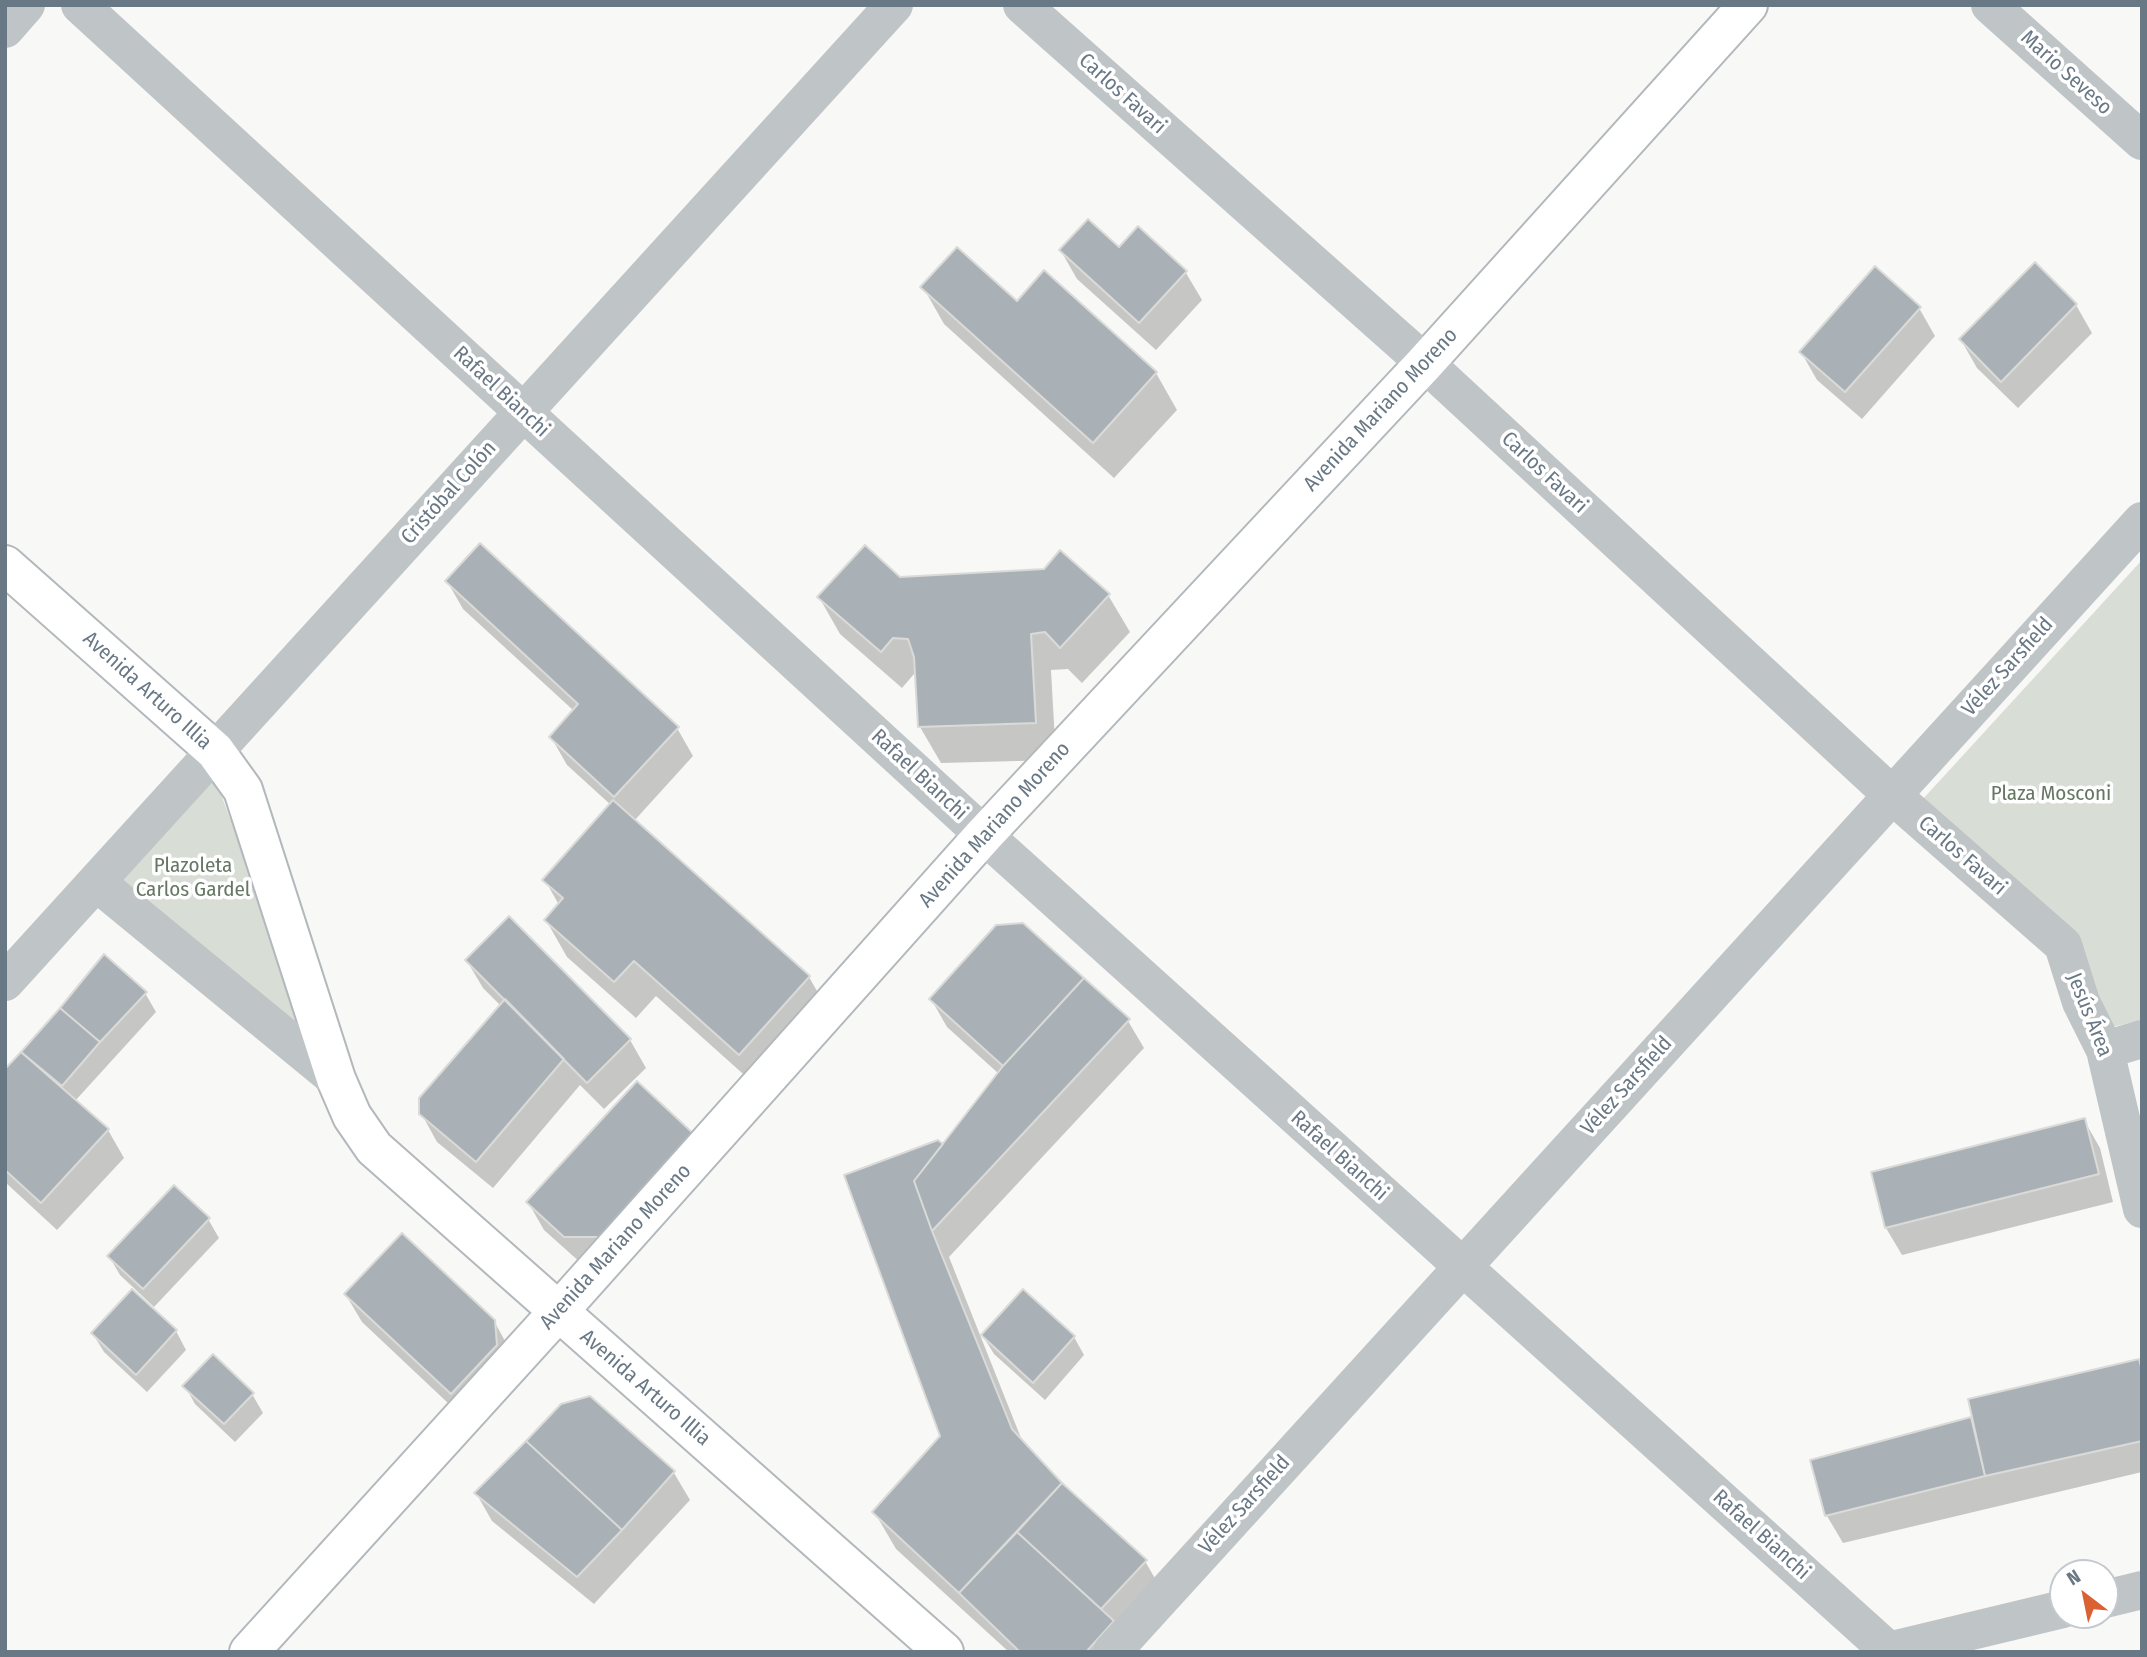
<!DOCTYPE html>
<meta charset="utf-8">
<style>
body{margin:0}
#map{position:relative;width:2147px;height:1657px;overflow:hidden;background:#f8f8f6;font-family:"Fira Sans Condensed",sans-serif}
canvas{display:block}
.frame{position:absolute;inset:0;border:7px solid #697885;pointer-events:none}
.north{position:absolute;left:2049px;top:1559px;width:70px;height:70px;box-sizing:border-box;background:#fff;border:2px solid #c3c9ce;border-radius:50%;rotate:328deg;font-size:19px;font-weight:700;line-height:28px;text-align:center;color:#697885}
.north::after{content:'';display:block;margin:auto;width:24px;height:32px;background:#da6134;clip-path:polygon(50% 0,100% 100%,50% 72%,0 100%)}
</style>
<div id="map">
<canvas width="2147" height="1657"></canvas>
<div class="frame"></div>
<div class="north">N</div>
</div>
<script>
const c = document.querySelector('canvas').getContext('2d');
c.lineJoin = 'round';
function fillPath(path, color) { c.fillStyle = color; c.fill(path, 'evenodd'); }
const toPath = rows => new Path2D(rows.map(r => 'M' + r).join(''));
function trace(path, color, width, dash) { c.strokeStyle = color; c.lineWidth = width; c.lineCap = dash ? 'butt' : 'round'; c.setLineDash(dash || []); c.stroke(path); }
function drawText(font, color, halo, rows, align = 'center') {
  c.font = font + ' "Fira Sans Condensed",sans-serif'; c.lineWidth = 7; c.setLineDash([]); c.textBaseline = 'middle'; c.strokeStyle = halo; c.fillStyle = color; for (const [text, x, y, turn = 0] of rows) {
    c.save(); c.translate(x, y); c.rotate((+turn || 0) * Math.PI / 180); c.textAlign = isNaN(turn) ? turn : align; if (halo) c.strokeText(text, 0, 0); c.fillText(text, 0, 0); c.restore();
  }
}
fillPath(toPath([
 [2142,560,2142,1020,2104,1029,2078,941,1922,800],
 [212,770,315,1048,113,884]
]), '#d8ddd5');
fillPath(toPath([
 [1139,229,1186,273,1202,300,1156,350,1077,279,1061,251,1119,250],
 [2035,265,2076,305,2092,333,2018,408,1977,368,1961,340],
 [923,287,1017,303,1156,373,1177,410,1114,478,944,324],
 [1919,308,1935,336,1862,419,1817,380,1801,352],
 [900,579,1108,595,1130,632,1082,683,1068,669,1051,670,1056,760,941,763,920,727,917,674,914,674,902,688,840,634,819,597],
 [447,581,677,728,693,756,634,821,809,977,830,1014,761,1090,656,996,636,1018,567,957,546,920,559,905,545,880,611,805,567,765,551,737,574,711,463,609],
 [509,919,630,1040,646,1068,604,1109,580,1085,493,1188,437,1142,421,1113,501,1006,483,988,467,961],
 [145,993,156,1012,75,1101,108,1130,124,1158,57,1230,5,1182,5,1072,22,1053],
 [931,999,1128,1021,1144,1048,949,1257,1023,1443,1061,1484,1145,1561,1161,1589,1127,1652,1009,1652,896,1549,875,1513,942,1436,846,1176,943,1147,999,1074,947,1027],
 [637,1084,619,1264,582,1264,544,1230,528,1202],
 [2084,1120,2100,1148,2113,1202,1902,1255,1886,1228],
 [208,1219,219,1238,154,1307,120,1275,109,1256],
 [346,1295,494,1321,510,1350,467,1421,362,1322],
 [176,1331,186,1350,147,1392,104,1352,93,1334],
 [983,1336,1074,1337,1084,1355,1045,1400,994,1354],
 [2139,1361,2142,1367,2142,1472,1843,1543,1827,1516,1812,1462,1974,1418],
 [185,1386,252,1394,263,1413,235,1442,195,1404],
 [589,1398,674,1473,690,1500,594,1604,492,1521,476,1493]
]), '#0003');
const building = toPath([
 [1088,219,1119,247,1138,226,1187,271,1139,323,1059,250,1088,219],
 [957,247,1017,301,1044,270,1157,372,1093,443,920,287,957,247],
 [2035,262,2077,304,2001,382,1959,339,2035,262],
 [1875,266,1921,307,1845,392,1799,352,1875,266],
 [480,543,679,727,614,797,549,737,578,704,445,581,480,543],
 [865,545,900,577,1044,569,1060,550,1110,594,1060,648,1045,632,1031,634,1036,723,918,727,914,657,908,639,893,638,881,652,817,597,865,545],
 [613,800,810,976,739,1055,634,961,614,982,544,920,563,898,542,880,613,800],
 [509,916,631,1039,587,1083,465,960,509,916],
 [1023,923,1084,978,1003,1066,929,999,996,925,1023,923],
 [104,954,147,992,100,1042,60,1008,104,954],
 [1084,978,1130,1019,932,1231,914,1181,1003,1066,1084,978],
 [505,999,564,1059,476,1162,419,1114,419,1098,505,999],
 [60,1008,100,1042,62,1086,21,1052,60,1008],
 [21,1052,109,1129,41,1203,5,1170,5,1069,21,1052],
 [637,1081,696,1136,603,1237,564,1237,526,1202,637,1081],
 [2085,1118,2099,1174,1885,1228,1871,1172,2085,1118],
 [938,1140,943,1144,914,1181,932,1231,1012,1429,1062,1483,959,1593,872,1512,940,1436,844,1175,938,1140],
 [174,1185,210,1218,143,1289,107,1256,174,1185],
 [402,1233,495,1320,497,1345,451,1394,344,1294,402,1233],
 [132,1289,177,1330,136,1375,91,1333,132,1289],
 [1023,1289,1075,1336,1033,1383,981,1335,1023,1289],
 [213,1354,254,1393,224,1424,182,1386,213,1354],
 [2139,1359,2142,1370,2142,1441,1985,1476,1968,1399,2139,1359],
 [590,1396,675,1471,622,1530,526,1441,561,1404,590,1396],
 [1971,1417,1985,1476,1825,1516,1810,1460,1971,1417],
 [526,1441,622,1530,577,1577,474,1493,526,1441],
 [1062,1483,1147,1560,1101,1609,1017,1532,1062,1483],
 [1017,1532,1114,1621,1086,1652,1020,1652,959,1593,1017,1532]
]);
fillPath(building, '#a9b1b6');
trace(building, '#dadad8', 2);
const major = toPath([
 [5,565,215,751,243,790,336,1079,352,1116,374,1148,944,1652],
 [249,1652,558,1312,984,835,1425,363,1748,5]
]);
trace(major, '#b3b8bc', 42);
trace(toPath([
 [80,5,984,835,1889,1651],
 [1022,5,1425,363,1892,795,2063,945,2081,1002,2105,1050,2142,1209],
 [1990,5,2142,141],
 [5,29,26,5],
 [96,882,336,1079],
 [5,982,894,5],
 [2105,1050,2142,1039],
 [2105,1599,2142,1590],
 [1112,1652,2142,521],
 [1884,1652,2063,1609]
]), '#bfc4c7', 38);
trace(major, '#fff', 38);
drawText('21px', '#697885', '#fff', [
 ["Mario Seveso",2066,73,42],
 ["Carlos Favari",1122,94,42],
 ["Rafael Bianchi",501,392,43],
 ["Avenida Mariano Moreno",1381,410,-47],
 ["Carlos Favari",1544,473,43],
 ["Cristóbal Colón",449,493,-48],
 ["Vélez Sarsfield",2008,667,-48],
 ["Avenida Arturo Illia",147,691,42],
 ["Rafael Bianchi",919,775,43],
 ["Avenida Mariano Moreno",995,825,-48],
 ["Carlos Favari",1962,856,41],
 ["Jesús Área",2089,1015,68],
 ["Vélez Sarsfield",1627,1086,-48],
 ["Rafael Bianchi",1339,1156,42],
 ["Avenida Mariano Moreno",616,1247,-48],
 ["Avenida Arturo Illia",645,1388,41],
 ["Vélez Sarsfield",1245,1505,-48],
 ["Rafael Bianchi",1761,1535,42]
]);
drawText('21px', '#667864', '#fff', [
 ["Plaza Mosconi",2051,794],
 ["Plazoleta",193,866],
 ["Carlos Gardel",193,890]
]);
</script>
